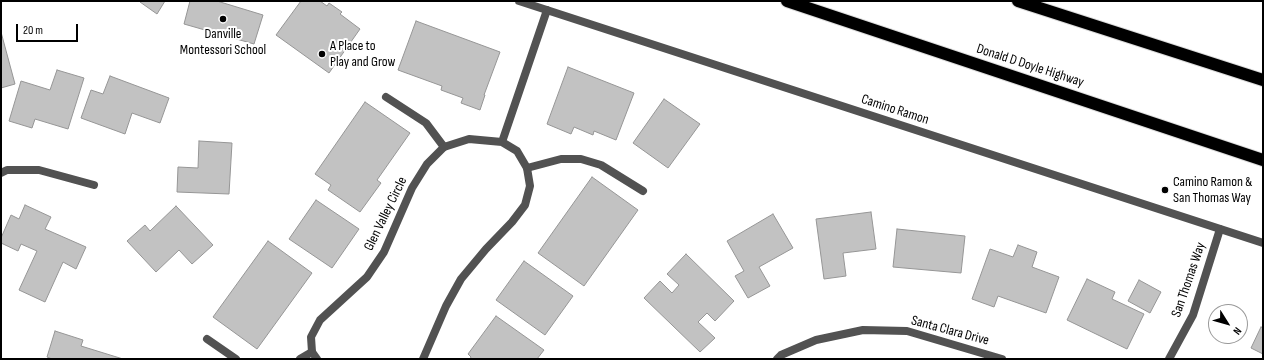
<!DOCTYPE html>
<style>
body{margin:0}
#map{position:relative;width:1264px;height:360px;overflow:hidden;background:#fff;font-family:"Sofia Sans Condensed",sans-serif}
canvas{display:block}
.frame{position:absolute;inset:0;border:2px solid #000;pointer-events:none}
.north{position:absolute;left:1208px;top:304px;width:40px;height:40px;box-sizing:border-box;background:#fff;border:1px solid #999;border-radius:50%;rotate:127deg;font-size:11px;font-weight:700;line-height:16px;text-align:center;color:#000}
.north::after{content:'';display:block;margin:auto;width:14px;height:18px;background:#000;clip-path:polygon(50% 0,100% 100%,50% 72%,0 100%)}
.scale{position:absolute;left:16px;top:24px;width:62px;height:18px;box-sizing:border-box;border:2px solid #000;border-top:0;padding-left:5px;font-size:12px;line-height:14px;white-space:nowrap;color:#000;-webkit-text-stroke:3px #fff;paint-order:stroke}
</style>
<div id="map">
<canvas width="1264" height="360"></canvas>
<div class="frame"></div>
<div class="north">N</div>
<div class="scale">20 m</div>
</div>
<script>
const c = document.querySelector('canvas').getContext('2d');
c.lineJoin = 'round';
function fillPath(path, color) { c.fillStyle = color; c.fill(path, 'evenodd'); }
const toPath = rows => new Path2D(rows.map(r => 'M' + r).join(''));
function trace(path, color, width, dash) { c.strokeStyle = color; c.lineWidth = width; c.lineCap = dash ? 'butt' : 'round'; c.setLineDash(dash || []); c.stroke(path); }
function drawText(font, color, halo, rows, align = 'center') {
  c.font = font + ' "Sofia Sans Condensed",sans-serif'; c.lineWidth = 4; c.setLineDash([]); c.textBaseline = 'middle'; c.strokeStyle = halo; c.fillStyle = color; for (const [text, x, y, turn = 0] of rows) {
    c.save(); c.translate(x, y); c.rotate((+turn || 0) * Math.PI / 180); c.textAlign = isNaN(turn) ? turn : align; if (halo) c.strokeText(text, 0, 0); c.fillText(text, 0, 0); c.restore();
  }
}
const building = toPath([
 [141,1,165,1,157,14,140,2,141,1],
 [190,1,217,1,263,15,254,44,184,24,190,1],
 [301,1,320,1,327,6,329,3,342,12,340,14,360,29,329,73,276,35,301,1],
 [416,21,500,52,484,95,485,95,480,110,461,103,463,98,441,90,442,86,398,70,416,21],
 [1,32,15,84,1,88,1,32],
 [568,67,634,93,616,140,594,131,593,135,574,127,571,134,547,124,568,67],
 [57,70,84,78,68,129,35,119,32,128,9,121,21,81,50,90,57,70],
 [110,76,169,98,160,123,132,113,125,134,81,118,91,90,103,94,110,76],
 [664,99,700,124,668,168,633,143,664,99],
 [365,102,410,133,377,180,381,183,360,212,328,190,331,185,315,174,365,102],
 [199,141,232,143,229,194,177,192,178,167,198,168,199,141],
 [592,177,638,210,584,286,538,253,592,177],
 [316,200,359,229,332,268,289,239,316,200],
 [25,205,51,217,45,229,86,247,76,269,63,262,45,302,19,290,37,251,21,244,18,251,1,243,1,238,11,215,19,219,25,205],
 [176,206,213,245,192,264,179,250,156,272,127,241,145,225,150,231,176,206],
 [871,212,876,249,843,253,846,276,824,279,816,219,871,212],
 [773,214,793,248,759,267,770,286,748,298,735,276,744,271,727,241,773,214],
 [897,229,965,236,961,273,893,267,897,229],
 [268,241,312,273,257,349,213,317,268,241],
 [1018,245,1037,252,1032,267,1059,277,1046,313,998,296,994,307,972,299,990,249,1013,257,1018,245],
 [686,254,734,301,715,321,707,313,698,322,715,338,700,352,644,298,660,281,672,293,679,285,667,274,686,254],
 [524,261,573,296,545,335,496,300,524,261],
 [1087,279,1115,292,1112,299,1144,314,1127,349,1067,320,1087,279],
 [1139,280,1161,292,1150,313,1128,301,1139,280],
 [496,316,544,350,537,359,470,359,471,357,468,354,496,316],
 [1261,327,1263,328,1263,354,1251,348,1261,327],
 [55,331,83,340,81,346,123,359,52,359,47,357,55,331]
]);
fillPath(building, '#c2c2c2');
trace(building, '#969696', 1);
const motorway = toPath([
 [787,1,1263,160],
 [1018,1,1263,80]
]);
trace(motorway, '#dbdbdb', 14);
trace(toPath([
 [386,97,426,123,444,147],
 [527,168,561,159,581,159,601,165,643,191],
 [207,339,236,359],
 [300,359,312,352]
]), '#525252', 8);
trace(toPath([
 [502,142,547,10],
 [1,173,7,170,39,170,94,185],
 [317,359,312,352,311,337,320,320,367,277,384,252,412,188,427,164,444,147,469,139,502,142,517,151,527,168,530,186,525,205,512,222,486,249,461,279,446,306,423,359],
 [777,359,781,355,816,340,863,330,907,331,1002,359],
 [1169,359,1193,315,1220,229]
]), '#525252', 8);
trace(toPath([
 [519,1,1263,243]
]), '#525252', 8);
trace(motorway, '#000', 12);
for (const [x, y, r, color] of [
 [223,19,4,"#000"],
 [322,54,4,"#000"],
 [1165,190,4,"#000"]
]) { const dot = new Path2D(); dot.arc(x, y, r, 0, 2 * Math.PI); c.fillStyle = color; c.fill(dot); trace(dot, '#fff', 1.5); }
drawText('14px', '#000', '#fff', [
 ["Danville",223,34,"center"],
 ["Montessori School",223,50,"center"],
 ["A Place to",330,46],
 ["Play and Grow",330,62],
 ["Camino Ramon &",1173,182],
 ["San Thomas Way",1173,198]
], 'left');
drawText('14px', '#000', '#fff', [
 ["Donald D Doyle Highway",1030,66,18],
 ["Camino Ramon",895,110,18],
 ["Glen Valley Circle",386,214,-64],
 ["San Thomas Way",1189,280,-71],
 ["Santa Clara Drive",950,331,15]
]);
</script>
